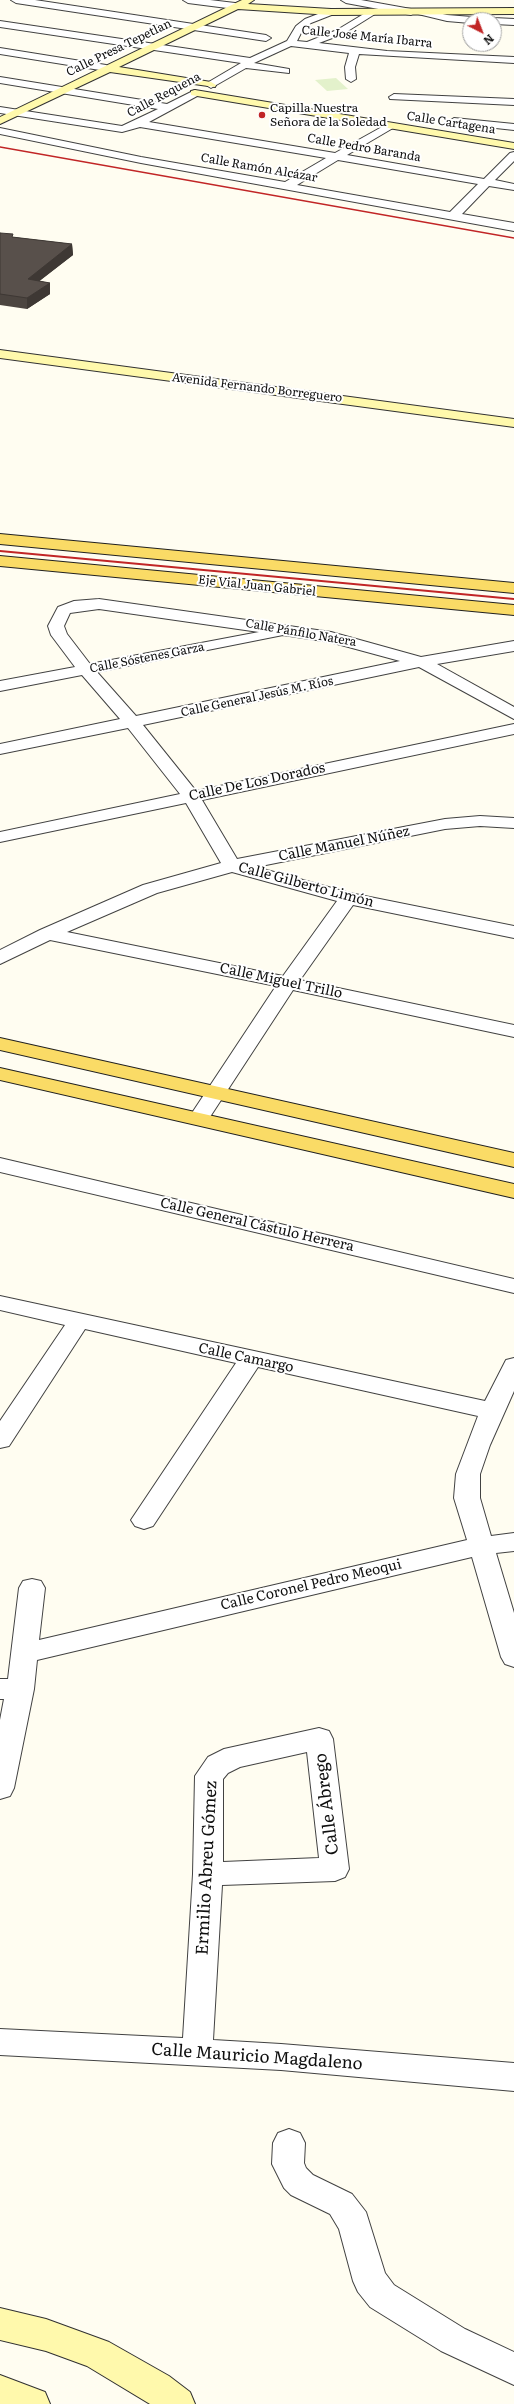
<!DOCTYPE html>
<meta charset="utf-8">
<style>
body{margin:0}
#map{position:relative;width:514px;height:2404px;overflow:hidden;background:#fffdf1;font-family:Literata,serif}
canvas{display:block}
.north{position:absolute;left:462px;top:12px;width:40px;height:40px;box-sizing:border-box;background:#fff;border:1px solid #9f9f9f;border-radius:50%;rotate:138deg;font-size:11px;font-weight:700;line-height:16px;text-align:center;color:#0f0f0f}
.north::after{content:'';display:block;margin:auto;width:14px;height:18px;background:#c12526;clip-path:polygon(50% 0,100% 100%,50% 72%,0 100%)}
</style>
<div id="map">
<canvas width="514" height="2404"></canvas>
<div class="north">N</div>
</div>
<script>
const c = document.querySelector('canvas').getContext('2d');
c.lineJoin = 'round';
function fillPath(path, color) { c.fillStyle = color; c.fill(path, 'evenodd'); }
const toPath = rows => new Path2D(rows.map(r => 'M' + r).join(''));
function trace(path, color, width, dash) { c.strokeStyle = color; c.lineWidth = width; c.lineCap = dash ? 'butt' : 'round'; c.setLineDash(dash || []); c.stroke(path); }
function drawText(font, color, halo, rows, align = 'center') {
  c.font = font + ' Literata,serif'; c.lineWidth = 4; c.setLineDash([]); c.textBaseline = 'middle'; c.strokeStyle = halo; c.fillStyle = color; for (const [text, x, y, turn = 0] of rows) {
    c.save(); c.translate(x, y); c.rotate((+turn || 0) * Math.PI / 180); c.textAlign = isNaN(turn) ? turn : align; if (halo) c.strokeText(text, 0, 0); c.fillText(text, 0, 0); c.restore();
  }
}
fillPath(toPath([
 [336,78,348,89,327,91,315,80]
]), '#e3f1cb');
const street = toPath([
 [11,0,35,0,266,35,271,38,266,41,16,3,11,0],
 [183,0,210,0,235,3,240,6,235,9,188,3,183,0],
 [341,0,361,0,411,9,416,12,411,15,346,3,341,0],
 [331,9,336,12,334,14,311,23,303,29,297,41,307,42,337,30,372,9,377,12,375,14,343,34,319,43,387,51,514,57,514,63,359,54,355,67,356,79,351,82,346,79,345,67,349,53,291,46,254,63,289,69,289,73,246,68,211,88,206,85,207,83,241,63,0,27,0,21,250,58,287,41,296,26,305,19,331,9],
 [421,9,447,15,472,17,477,20,470,20,470,23,447,21,418,14,416,12,421,9],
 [494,18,514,19,514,25,494,24,494,20,490,20,494,18],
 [0,48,106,65,111,68,106,71,0,54,0,48],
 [0,77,167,104,195,90,200,93,199,95,149,122,335,153,389,123,393,124,393,128,347,155,484,179,510,153,514,152,514,161,495,180,514,184,514,190,489,186,462,214,514,223,514,231,141,163,0,134,0,128,141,157,285,182,326,158,140,127,122,132,0,113,0,107,122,126,158,109,0,83,0,77],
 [338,160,478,184,450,212,297,185,338,160],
 [394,94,514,99,514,105,390,99,389,97,394,94],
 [454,118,514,124,514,130,450,123,449,121,454,118],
 [99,599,331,632,421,657,514,641,514,651,437,664,514,707,514,719,419,667,143,725,196,791,514,724,514,734,202,800,237,859,445,819,480,816,514,818,514,828,480,826,445,829,256,867,350,893,514,926,514,938,353,905,300,980,514,1025,514,1037,293,990,206,1123,199,1125,192,1123,188,1119,276,986,50,940,0,964,0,950,40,930,143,885,221,863,186,803,0,842,0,832,180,794,128,728,0,754,0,744,120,719,82,675,0,691,0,681,75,667,51,635,48,626,58,607,74,601,99,599],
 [99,609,259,632,90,664,67,634,64,626,70,613,99,609],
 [283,635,330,642,400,661,136,716,97,672,283,635],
 [232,872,337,901,283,976,67,932,157,893,232,872],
 [0,1158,514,1279,514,1293,0,1172,0,1158],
 [0,1296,485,1401,506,1360,514,1358,514,1391,490,1445,480,1474,480,1498,491,1536,514,1533,514,1551,496,1553,514,1613,514,1667,505,1664,501,1657,472,1557,37,1660,34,1689,14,1788,10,1796,0,1799,0,1720,4,1699,0,1699,0,1679,8,1679,19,1588,23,1581,32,1579,41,1581,45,1588,39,1640,467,1540,454,1498,456,1474,478,1416,258,1367,153,1526,144,1529,135,1526,131,1520,236,1363,85,1329,9,1446,0,1448,0,1421,65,1325,0,1310,0,1296],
 [319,1728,329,1731,333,1739,349,1869,345,1877,335,1881,222,1885,213,2040,281,2044,514,2063,514,2091,281,2070,0,2055,0,2029,183,2038,193,1874,195,1776,208,1757,224,1749,319,1728],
 [307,1752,319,1858,223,1862,223,1779,228,1773,240,1767,307,1752],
 [289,2129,300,2133,305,2143,304,2163,306,2168,313,2175,352,2194,366,2212,385,2273,394,2285,465,2329,514,2352,514,2385,441,2351,370,2307,358,2292,353,2281,339,2229,330,2214,291,2195,284,2188,272,2164,273,2143,278,2133,289,2129]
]);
const secondary = toPath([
 [242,0,254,0,248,4,331,9,514,8,514,14,331,15,238,9,119,67,211,82,216,85,215,87,110,72,0,124,0,117,242,0],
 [195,90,514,143,514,149,191,95,191,91,195,90],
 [0,350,514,419,514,427,0,358,0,350],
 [0,2308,46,2319,109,2342,169,2376,190,2392,195,2404,150,2404,87,2366,46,2351,0,2340,0,2308],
 [0,2375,45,2392,50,2404,0,2404,0,2375]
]);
const primary = toPath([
 [0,534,514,583,514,593,0,544,0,534],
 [0,556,514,605,514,615,0,566,0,556],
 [0,1038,514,1153,514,1167,0,1050,0,1038],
 [0,1068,514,1184,514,1198,0,1080,0,1068]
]);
trace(street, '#424242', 2);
trace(secondary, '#313131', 2);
trace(primary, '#202020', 2);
fillPath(street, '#fff');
fillPath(secondary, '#fff9ac');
fillPath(primary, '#fadb66');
trace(toPath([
 [0,147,514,238]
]), '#c12526', 1.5);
trace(toPath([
 [0,551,514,599]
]), '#c12526', 2);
fillPath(toPath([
 [0,233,13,237,72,244,73,255,39,281,50,283,50,294,27,309,0,305]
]), '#4c4540');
fillPath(toPath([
 [72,244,73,255,28,290,28,279],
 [50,283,50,294,27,309,27,298]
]), '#3e3834');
const building = toPath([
 [0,233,13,234,12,237,72,244,28,279,50,283,27,298,0,294,0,233]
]);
fillPath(building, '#58504b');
trace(building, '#3e3834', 1);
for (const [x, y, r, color] of [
 [262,115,4,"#c12526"]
]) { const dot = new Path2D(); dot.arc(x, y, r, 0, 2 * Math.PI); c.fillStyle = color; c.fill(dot); trace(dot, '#fff', 1.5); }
drawText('12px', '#0f0f0f', '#fff', [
 ["Calle José María Ibarra",367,37,6],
 ["Calle Presa Tepetlan",119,48,-26],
 ["Calle Requena",164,95,-28],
 ["Calle Cartagena",451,123,9],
 ["Calle Pedro Baranda",364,148,10],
 ["Calle Ramón Alcázar",259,168,10],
 ["Avenida Fernando Borreguero",257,388,7],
 ["Eje Vial Juan Gabriel",257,586,6],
 ["Calle Pánfilo Natera",301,633,10],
 ["Calle Sóstenes Garza",147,658,-11],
 ["Calle General Jesús M. Ríos",257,697,-12]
]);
drawText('12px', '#0f0f0f', '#fff', [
 ["Capilla Nuestra",270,108],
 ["Señora de la Soledad",270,122]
], 'left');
drawText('14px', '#0f0f0f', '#fff', [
 ["Calle De Los Dorados",257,782,-12],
 ["Calle Manuel Núñez",344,844,-11],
 ["Calle Gilberto Limón",306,885,15],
 ["Calle Miguel Trillo",281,981,12],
 ["Calle General Cástulo Herrera",257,1225,13],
 ["Calle Camargo",246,1358,12],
 ["Calle Coronel Pedro Meoqui",311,1585,-13]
]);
drawText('17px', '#0f0f0f', '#fff', [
 ["Calle Ábrego",327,1804,-97],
 ["Ermilio Abreu Gómez",207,1868,-87],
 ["Calle Mauricio Magdaleno",257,2057,4]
]);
</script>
